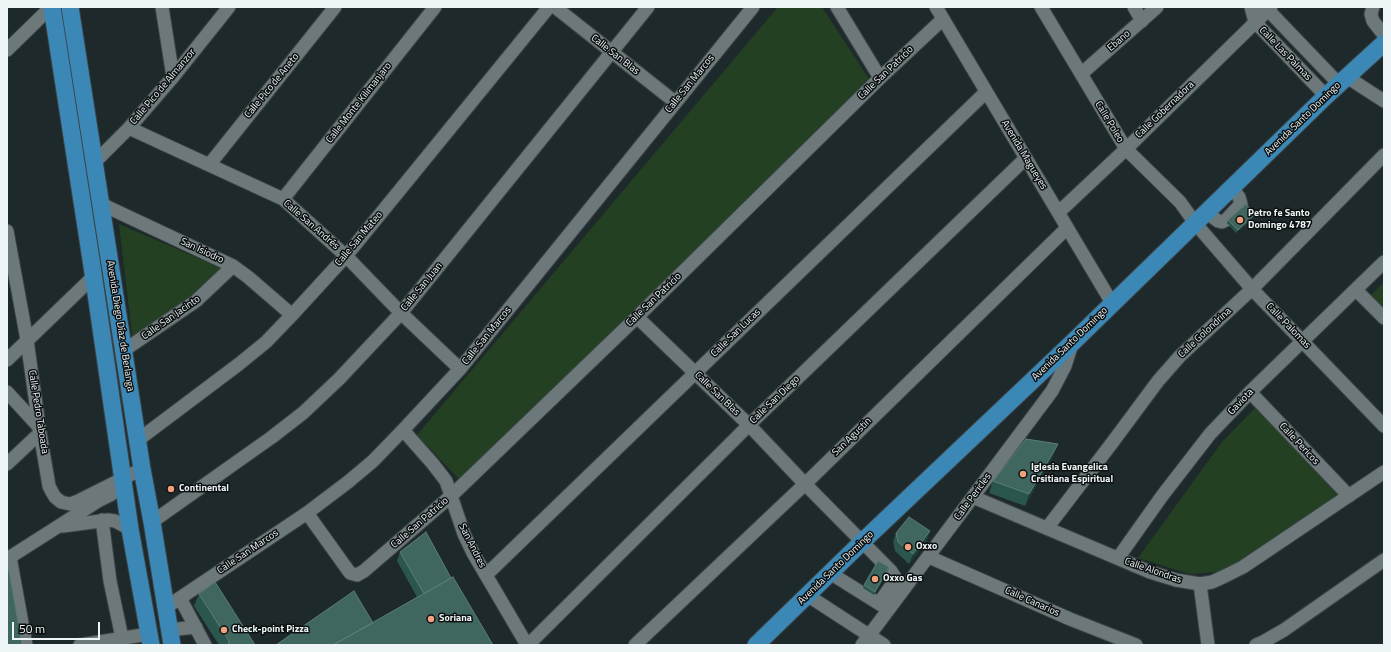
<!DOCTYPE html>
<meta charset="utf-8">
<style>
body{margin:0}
#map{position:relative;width:1391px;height:652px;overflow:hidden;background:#1e292b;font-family:"Titillium Web",sans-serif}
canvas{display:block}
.frame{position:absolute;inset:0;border:8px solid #eef5f6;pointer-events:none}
.scale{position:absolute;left:12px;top:622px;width:88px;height:18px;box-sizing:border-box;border:2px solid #eef5f6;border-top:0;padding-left:5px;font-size:12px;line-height:14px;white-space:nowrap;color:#eef5f6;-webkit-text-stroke:3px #0c1011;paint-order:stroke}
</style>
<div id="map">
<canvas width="1391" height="652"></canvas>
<div class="frame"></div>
<div class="scale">50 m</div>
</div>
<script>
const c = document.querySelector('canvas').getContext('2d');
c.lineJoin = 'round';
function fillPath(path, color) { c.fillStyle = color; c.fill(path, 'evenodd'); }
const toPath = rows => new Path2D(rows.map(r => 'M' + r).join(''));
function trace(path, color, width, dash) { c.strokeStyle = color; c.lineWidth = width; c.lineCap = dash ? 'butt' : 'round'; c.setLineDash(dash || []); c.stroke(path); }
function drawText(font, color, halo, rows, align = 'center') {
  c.font = font + ' "Titillium Web",sans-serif'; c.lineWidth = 3; c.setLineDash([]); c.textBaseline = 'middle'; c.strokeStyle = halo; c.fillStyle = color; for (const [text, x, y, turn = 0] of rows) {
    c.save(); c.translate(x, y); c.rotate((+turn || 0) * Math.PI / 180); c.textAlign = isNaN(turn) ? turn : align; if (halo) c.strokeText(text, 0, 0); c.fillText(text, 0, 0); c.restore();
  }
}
fillPath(toPath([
 [778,7,822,7,871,82,460,480,417,435],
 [119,224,223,269,202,294,133,342],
 [1384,282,1384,308,1371,295],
 [1258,405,1339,497,1228,571,1190,574,1138,558,1222,442]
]), '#234122');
const minor = toPath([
 [162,7,173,77],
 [555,7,675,102],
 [837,7,880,78],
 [936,7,1112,303],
 [1041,7,1126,149,1180,202,1195,223,1252,289,1384,426],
 [1134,7,1142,21],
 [1251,7,1255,22,1326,96],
 [1373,7,1371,14,1373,21,1384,35],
 [1260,8,1268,10,1339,84],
 [7,50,51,7],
 [1081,74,1157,7],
 [1347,77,1384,101],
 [129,128,283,199,346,256,401,313,460,369],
 [94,163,129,128,173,77,229,7],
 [209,165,335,7],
 [283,199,435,7],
 [101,204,233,266,248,277,292,315],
 [1059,212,1126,149,1271,7],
 [1206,212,1218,221,1222,222,1226,220,1241,204,1239,197,1231,188],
 [7,231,27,340,40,433,49,486,52,492,55,497,61,502,70,504,78,501,142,469],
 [1356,290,1384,318],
 [637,317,749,425,805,484,891,571,896,579,879,603],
 [123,351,196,301,233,266],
 [7,360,93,277],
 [7,392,39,427],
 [1250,392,1349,496],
 [403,430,433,464,446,481,464,534,473,553,527,645],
 [138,440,239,364,266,342,292,315,346,256,549,7],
 [7,464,40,433],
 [973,497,1150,572,1176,580,1200,584,1212,582,1223,577,1243,567,1384,472],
 [307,513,350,573,357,575,364,571,451,496,637,317,880,78,943,19],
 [102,520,110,581,122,638,120,645],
 [152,522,272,437,303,413,339,379,401,313,648,7],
 [63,526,108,520,115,521,130,529],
 [1047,528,1112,443,1158,381,1180,356,1252,289,1384,155],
 [10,557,26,645],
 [929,557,1070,619,1136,645],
 [1118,558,1162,496,1210,434,1250,392,1384,262],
 [7,559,98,501,112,494],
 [830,573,886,608],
 [486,575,986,92],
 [1200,584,1208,645],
 [807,595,884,645],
 [180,598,205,645],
 [165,608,307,513,348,482,373,461,403,430,460,369,753,7],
 [169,630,196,627],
 [80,645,149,634],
 [528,645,749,425,1026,158],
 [635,645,805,484,1067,228],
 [862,645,1052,391,1065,366,1072,344],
 [1256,645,1263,642,1284,630,1384,560]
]);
const major = toPath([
 [52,7,92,266,130,529,151,645],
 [70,7,142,469,152,522,172,645],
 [756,645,862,542,1072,343,1326,96,1384,43]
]);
trace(minor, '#3b4345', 15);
trace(major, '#3b4345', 19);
trace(minor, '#6c787a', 13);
trace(major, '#3b88b6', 17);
fillPath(toPath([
 [1254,217,1236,233,1227,223,1228,220],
 [1058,444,1053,456,1025,506,989,493,993,481],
 [426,532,451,578,453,577,493,645,276,645,354,591,373,623,417,597,397,561,400,552],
 [896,533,927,541,909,564,895,551,893,542],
 [889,567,888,570,874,595,863,588,864,585],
 [199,594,255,645,219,645,194,606]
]), '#2b564d');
fillPath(toPath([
 [1255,214,1254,217,1236,233,1238,230],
 [1058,444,1053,456,1025,506,1029,494],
 [930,531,927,541,909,564,913,554],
 [889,567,888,570,874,595,875,592]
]), '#1d3d38');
const building = toPath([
 [1246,204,1255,214,1238,230,1228,220,1246,204],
 [1026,439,1058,444,1029,494,993,481,1026,439],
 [909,517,930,531,913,554,898,542,896,533,909,517],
 [426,532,451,578,424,594,400,552,426,532],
 [878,561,889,567,875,592,864,585,878,561],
 [9,570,22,645,7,645,7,571,9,570],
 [453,577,493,645,333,645,453,577],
 [215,582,255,645,228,645,229,641,199,594,215,582],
 [354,591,373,623,333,645,276,645,354,591]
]);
fillPath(building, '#40675f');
trace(building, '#5b7d77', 1);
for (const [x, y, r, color] of [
 [1240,220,4,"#f2a17e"],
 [1023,474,4,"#f2a17e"],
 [171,489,4,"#f2a17e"],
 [908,547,4,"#f2a17e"],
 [875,579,4,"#f2a17e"],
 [431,619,4,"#f2a17e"],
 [224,630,4,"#f2a17e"]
]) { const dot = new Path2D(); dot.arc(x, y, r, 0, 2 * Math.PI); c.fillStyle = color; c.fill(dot); trace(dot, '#0c1011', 1.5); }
drawText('10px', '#eef5f6', '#0c1011', [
 ["Ebano",1119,41,-41],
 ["Calle Las Palmas",1285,54,46],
 ["Calle San Blas",615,55,38],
 ["Calle San Patricio",886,73,-44],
 ["Calle San Marcos",690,84,-51],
 ["Calle Pico de Aneto",272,86,-51],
 ["Calle Pico de Almanzor",163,87,-50],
 ["Calle Monte Kilimanjaro",359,103,-52],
 ["Calle Gobernadora",1165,110,-44],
 ["Avenida Santo Domingo",1303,119,-44],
 ["Calle Poleo",1109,122,59],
 ["Avenida Magueyes",1024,155,59],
 ["Calle San Andrés",311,225,41],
 ["Calle San Mateo",359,239,-50],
 ["San Isiodro",202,251,25],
 ["Calle San Juan",422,287,-51],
 ["Calle San Patricio",654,300,-44],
 ["Calle San Jacinto",171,318,-35],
 ["Avenida Diego Díaz de Berlanga",120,326,81],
 ["Calle Palomas",1288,326,46],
 ["Calle San Lucas",736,333,-44],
 ["Calle Golondrina",1205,333,-43],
 ["Calle San Marcos",487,336,-51],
 ["Avenida Santo Domingo",1070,344,-44],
 ["Calle San Blas",717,394,44],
 ["Calle San Diego",775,400,-44],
 ["Gaviota",1241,402,-46],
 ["Calle Pedro Taboada",38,412,81],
 ["San Agustin",852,437,-44],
 ["Calle Pericos",1299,444,47],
 ["Calle Pericles",973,497,-54],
 ["Calle San Patricio",420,523,-41],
 ["San Andres",472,546,63],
 ["Calle San Marcos",248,552,-34],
 ["Avenida Santo Domingo",836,568,-44],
 ["Calle Alondras",1153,571,19],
 ["Calle Canarios",1032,602,24]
]);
drawText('bold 10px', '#eef5f6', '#0c1011', [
 ["Petro fe Santo",1248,214],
 ["Domingo 4787",1248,226],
 ["Iglesia Evangelica",1031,468],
 ["Crsitiana Espiritual",1031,480],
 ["Continental",179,489],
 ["Oxxo",916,547],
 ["Oxxo Gas",883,579],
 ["Soriana",439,619],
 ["Check-point Pizza",232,630]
], 'left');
</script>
